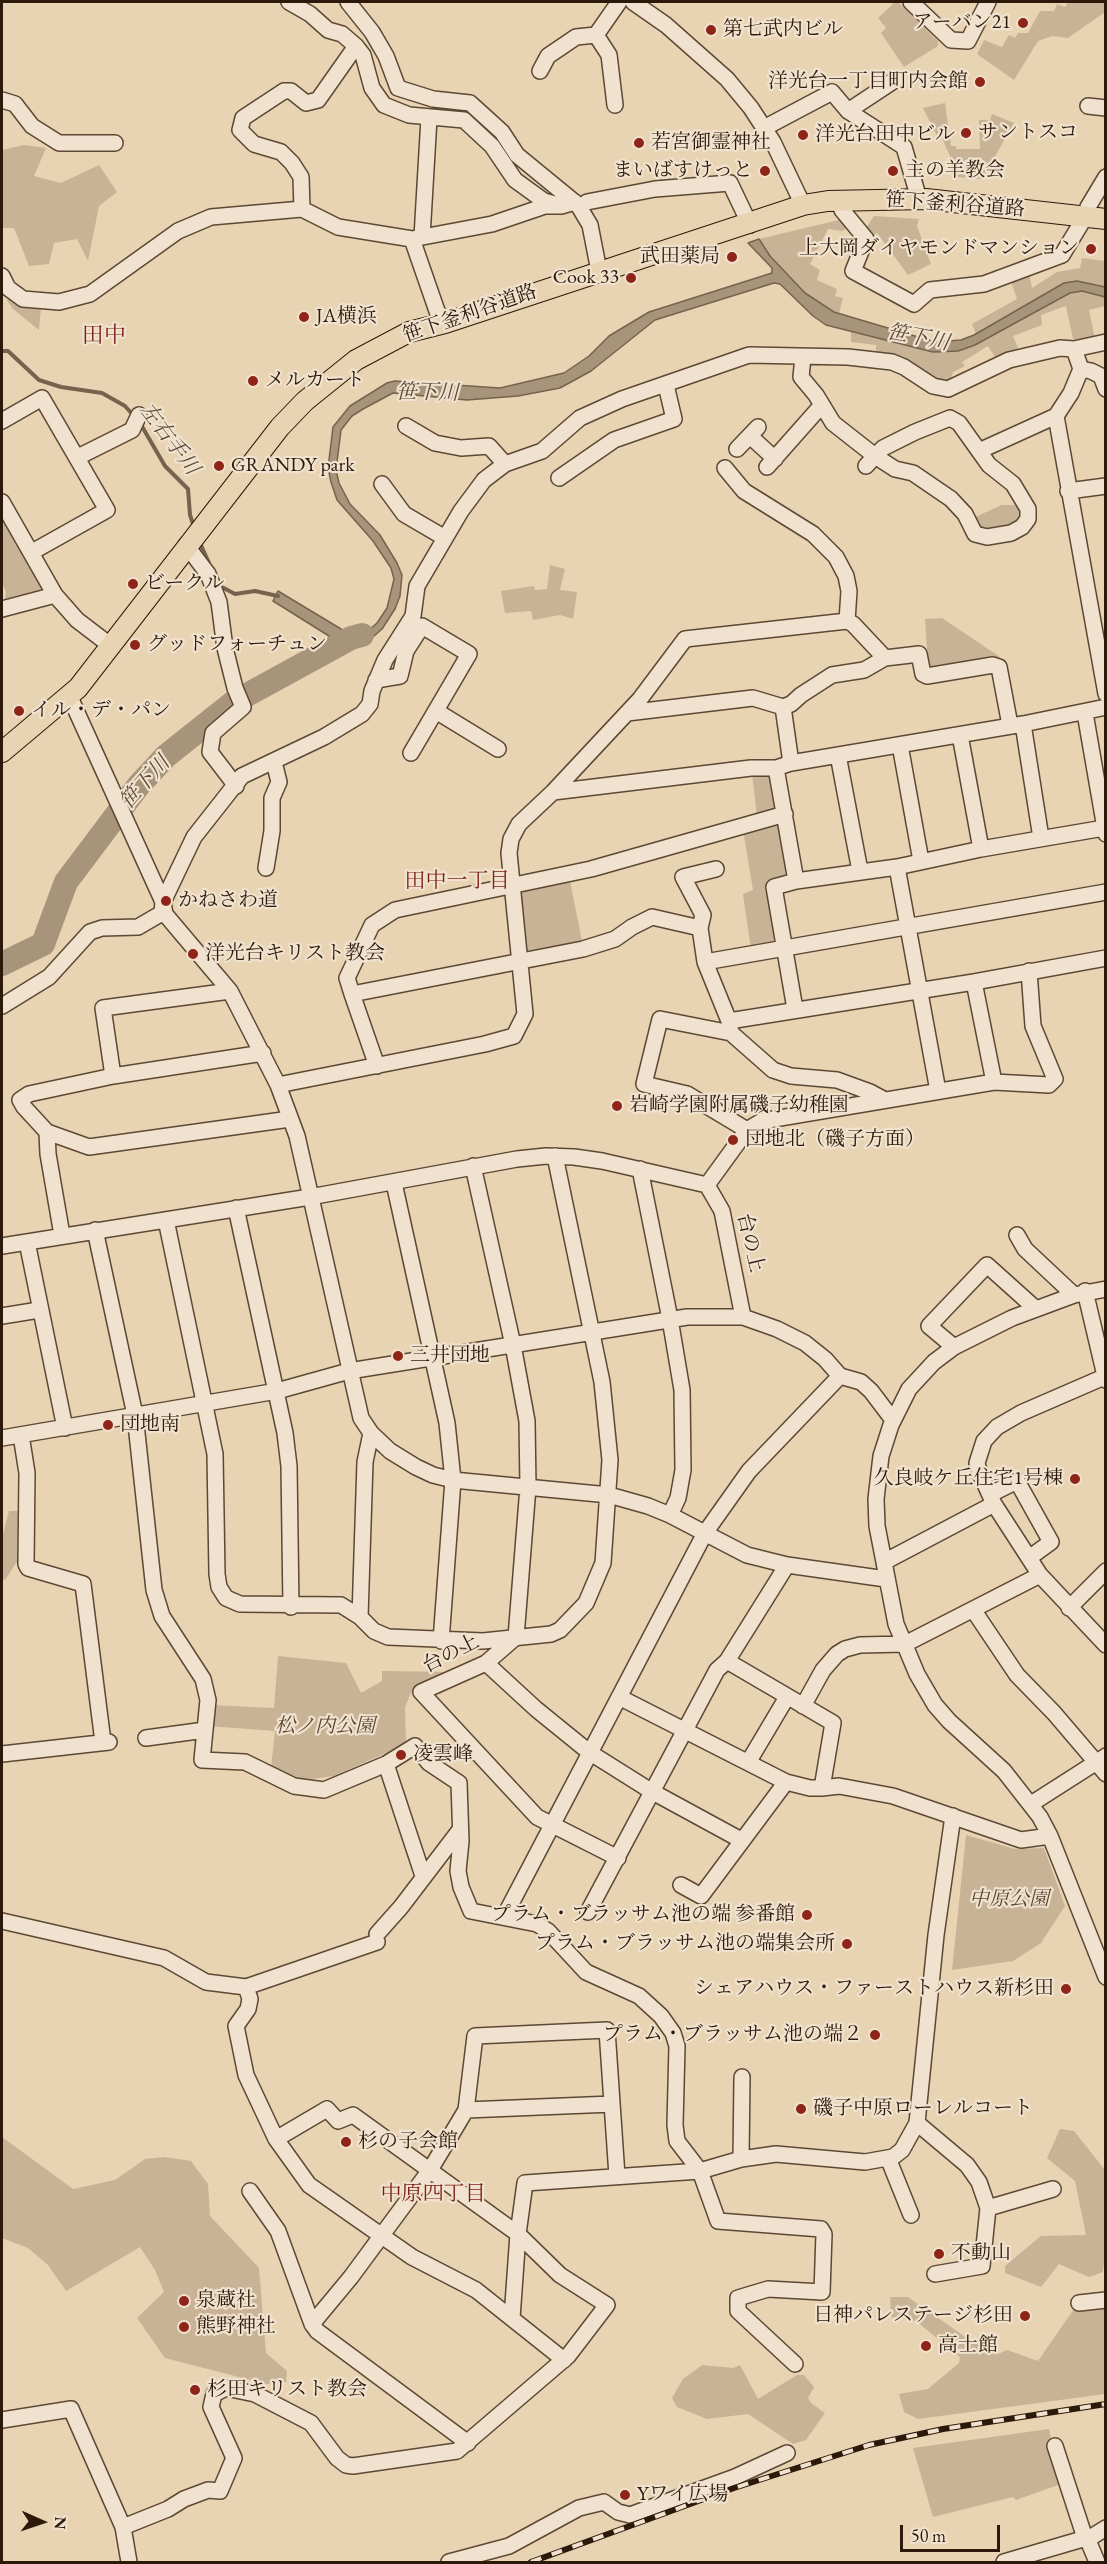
<!DOCTYPE html>
<meta charset="utf-8">
<style>
body{margin:0}
#map{position:relative;width:1107px;height:2564px;overflow:hidden;background:#e8d3b3;font-family:"EB Garamond",serif}
canvas{display:block}
.frame{position:absolute;inset:0;border:3px solid #2d190a;pointer-events:none}
.north{position:absolute;left:12px;top:2492px;width:60px;height:60px;-webkit-text-stroke:4px #f0e2ce;paint-order:stroke;rotate:93deg;font-size:16px;font-weight:700;line-height:24px;text-align:center;color:#2d190a}
.north::after{content:'';display:block;margin:auto;width:21px;height:27px;background:#2d190a;clip-path:polygon(50% 0,100% 100%,50% 72%,0 100%)}
.scale{position:absolute;left:900px;top:2525px;width:100px;height:27px;box-sizing:border-box;border:3px solid #2d190a;border-top:0;padding-left:8px;font-size:18px;line-height:21px;white-space:nowrap;color:#2d190a;-webkit-text-stroke:4px #f0e2ce;paint-order:stroke}
</style>
<div id="map">
<canvas width="1107" height="2564"></canvas>
<div class="frame"></div>
<div class="north">N</div>
<div class="scale">50 m</div>
</div>
<script>
const c = document.querySelector('canvas').getContext('2d');
c.lineJoin = 'round';
function fillPath(path, color) { c.fillStyle = color; c.fill(path, 'evenodd'); }
const toPath = rows => new Path2D(rows.map(r => 'M' + r).join(''));
function trace(path, color, width, dash) { c.strokeStyle = color; c.lineWidth = width; c.lineCap = dash ? 'butt' : 'round'; c.setLineDash(dash || []); c.stroke(path); }
function drawText(font, color, halo, rows, align = 'center') {
  c.font = font + ' "EB Garamond","Noto Serif JP",serif'; c.lineWidth = 4.5; c.setLineDash([]); c.textBaseline = 'middle'; c.strokeStyle = halo; c.fillStyle = color; for (const [text, x, y, turn = 0] of rows) {
    c.save(); c.translate(x, y); c.rotate((+turn || 0) * Math.PI / 180); c.textAlign = isNaN(turn) ? turn : align; if (halo) c.strokeText(text, 0, 0); c.fillText(text, 0, 0); c.restore();
  }
}
fillPath(toPath([
 [895,2,898,2,938,41,938,46,904,67,881,33,886,28,878,18],
 [1068,2,1105,2,1105,12,1068,38,1052,36,1038,41,1014,80,977,54,984,40,1002,47,1009,35,1015,38,1018,33,1028,33,1040,11,1054,11,1057,4,1065,7],
 [945,103,951,146,956,146,956,149,980,149,979,120,990,120,992,114,1014,123,982,179,957,177,955,163,953,163,942,138,938,138,923,108],
 [24,145,46,148,34,176,61,183,99,165,117,192,99,206,88,261,77,239,54,243,49,264,29,266,14,228,2,228,2,150],
 [874,216,919,219,917,226,931,264,908,275,877,233,872,237,866,228],
 [843,219,849,225,843,231,828,229,810,264,820,270,817,280,837,289,835,296,843,298,839,314,805,293,770,256,759,239],
 [1082,258,1105,261,1105,287,1077,281,1064,283,976,334,972,324,1017,299,1010,278,1029,271,1032,288,1057,272,1080,268],
 [1082,291,1105,297,1105,306,1089,310,1095,339,1073,339,1066,306,1041,315,1042,325,1013,336,1019,350,996,359,988,346,962,362,965,366,953,372,949,383,936,382,876,355,876,345,851,342,851,332,877,338,975,345,1070,293],
 [11,294,41,307,39,330,13,309,7,300],
 [1002,505,1017,505,1022,514,1016,525,980,532,975,517],
 [2,515,44,589,42,594,10,603,5,599,6,592,2,582],
 [550,565,565,569,560,590,577,592,573,619,560,615,533,620,531,611,505,613,501,591,534,586,535,590,547,589],
 [942,618,1000,657,932,669,928,665,925,619],
 [772,773,777,812,757,816,752,774],
 [778,821,789,877,768,881,778,945,751,950,743,894,753,890,743,830],
 [570,881,582,941,525,951,519,890],
 [9,1511,23,1511,24,1558,15,1564,6,1579,2,1580,2,1538],
 [278,1656,346,1663,361,1693,382,1681,382,1671,451,1672,414,1686,405,1707,406,1744,334,1776,305,1780,271,1768,275,1731,208,1726,211,1705,274,1708],
 [966,1835,1015,1849,1044,1848,1065,1906,1041,1943,1013,1961,952,1970],
 [1060,2129,1074,2131,1105,2170,1105,2251,1103,2272,1089,2277,1059,2264,1041,2287,1005,2273,1005,2266,1041,2236,1086,2235,1075,2181,1047,2158],
 [2,2137,73,2189,115,2180,145,2159,164,2157,191,2161,208,2184,210,2216,259,2268,266,2353,287,2371,286,2382,266,2384,165,2358,137,2318,164,2292,155,2270,140,2247,66,2291,48,2265,28,2248,2,2238],
 [890,2297,908,2297,964,2336,998,2354,1007,2350,1038,2361,1076,2306,1105,2306,1105,2394,918,2419,904,2412,899,2394,928,2389,959,2363,960,2357,916,2321,891,2317],
 [702,2365,733,2368,740,2365,758,2399,797,2375,804,2375,814,2387,808,2398,811,2403,825,2413,806,2440,793,2444,748,2414,707,2419,677,2407,672,2398,683,2379],
 [1049,2429,1061,2484,1016,2500,1013,2497,933,2517,913,2448]
]), '#c8b396');
const water = toPath([
 [759,239,770,256,805,293,834,312,935,342,961,340,974,335,1064,283,1077,281,1105,287,1105,297,1082,291,1070,293,975,345,958,351,933,352,826,325,813,316,780,284,774,283,655,320,591,371,560,388,518,396,467,400,393,393,363,409,352,416,341,430,336,470,339,483,350,504,380,535,397,563,402,575,400,596,395,609,382,629,374,636,337,652,332,646,337,641,273,601,278,591,351,635,369,630,377,623,387,608,394,579,391,568,373,541,337,500,331,482,328,468,333,427,350,406,387,383,395,381,500,388,564,373,589,356,609,336,649,312,772,273,772,268,748,243,759,239]
]);
fillPath(water, '#a8947a');
trace(water, '#77634d', 1.5);
trace(toPath([
 [2,351,8,351,39,380,61,387,102,393,125,406,133,415],
 [140,423,165,466,188,489,190,515,194,527],
 [200,543,209,563],
 [220,586,235,594,255,591,278,596]
]), '#77634d', 4);
trace(toPath([
 [2,964,43,944,66,882,139,785,166,756,234,702,351,638,362,635]
]), '#a8947a', 24);
const minor = toPath([
 [289,2,310,14,328,30,342,34,356,46,363,55,372,88,384,105,409,115,464,120,492,146,515,180,544,201,558,205],
 [348,2,372,32,386,56,398,88,433,99,470,103,502,132,517,155,578,205,590,225,599,271],
 [633,2,666,25,727,79,751,108,773,142,803,205],
 [911,2,951,40,968,41,988,2],
 [596,35,609,55,615,105],
 [540,71,548,56,576,37,596,35,619,2],
 [2,100,15,104,32,126,59,143,115,143],
 [1088,106,1106,108],
 [848,111,895,80],
 [764,128,832,92,848,111,904,147,919,199],
 [838,199,842,210,866,239,853,271,914,304,930,290,984,284,1062,255,1085,217,1088,207,1106,177],
 [587,202,655,189,730,183,750,225],
 [302,209,301,177,292,163,281,152,254,144,240,130,243,118,284,91,291,91,306,103,318,100,356,46],
 [422,237,429,118],
 [412,239,437,311,445,323],
 [2,276,8,288,23,299,59,302,90,294,178,231,211,217,302,209,338,227,412,239,492,224,545,206,561,206,575,202],
 [803,357,801,377,816,395,833,423,875,456,895,469,913,473,951,499,965,514,975,534,987,537,1011,533,1022,527,1028,519,1028,509,1013,484,989,465,959,423,950,418,915,432,883,448,875,456,866,466],
 [1081,369,1091,371,1101,376,1106,389],
 [1056,416,1106,694],
 [2,421,42,398,107,510,32,552],
 [406,426,435,443,461,448,489,446,505,464],
 [750,436,775,459],
 [737,449,758,427],
 [979,451,1056,416,1071,393,1081,369,1074,349],
 [78,457,132,430,139,415],
 [767,467,821,406],
 [559,478,614,440,674,419,666,385],
 [382,484,404,514,445,538],
 [1068,491,1106,486],
 [2,502,55,595,77,620,111,646],
 [186,545,208,574,219,602,225,648,235,688,243,707,213,733,210,752,236,786],
 [2,609,55,595],
 [885,658,919,654,923,674,927,676,993,665,999,667,1010,725],
 [376,680,400,676,406,651,422,626,469,654,411,753],
 [69,695,163,902,165,914,230,991,278,1085,297,1136,361,1418,371,1433,390,1451,416,1467,433,1475,453,1480,609,1495,648,1506,670,1515,747,1555,787,1565,886,1579],
 [783,707,791,763],
 [436,711,498,749],
 [627,713,753,698,783,707,791,704,801,695,832,675,864,670,885,658,853,624,847,621,849,591,846,576,836,557,813,534,744,491,725,468],
 [1085,713,1106,834],
 [1023,724,1041,838],
 [960,735,981,849],
 [900,745,921,861],
 [838,755,860,871],
 [776,768,796,881],
 [553,792,751,768,776,768,791,763,1023,724,1106,707],
 [897,867,938,1091],
 [266,868,272,831,272,798,279,782,274,762],
 [716,869,683,877,703,915,700,928,705,962,729,1021,731,1033,773,1070,791,1076,837,1080,870,1092,883,1099],
 [705,962,1106,892],
 [974,982,994,1082],
 [352,994,347,978,372,925,395,910,591,869,785,814],
 [2,1006,49,977,90,932,102,928,138,927,162,913,163,902,194,837,242,776,324,737,362,714,370,704,372,691,385,660,413,616,417,586,461,511,484,480,505,464,542,451,580,418,622,399,749,355,848,357,892,362,904,367,933,386,948,389,1009,360,1060,348,1074,349,1106,342],
 [795,1009,774,887,796,881,897,867,981,849,1104,828],
 [729,1021,974,982,1106,958],
 [731,1033,660,1019,644,1084,687,1094,747,1130],
 [263,1053,113,1076,29,1094,20,1100,24,1107,47,1132,89,1147,290,1119],
 [377,1066,352,994,583,949,615,939,632,927,652,917,700,928],
 [113,1076,103,1008,230,991],
 [278,1085,485,1044,514,1036,525,1014,509,853,511,839,519,824,553,792,640,699,685,639,847,621],
 [47,1132,48,1154,62,1235],
 [473,1166,513,1345,527,1421,528,1487,516,1637],
 [640,1169,670,1319,682,1390,683,1470,678,1498,670,1515],
 [394,1183,447,1423,453,1480,441,1641],
 [707,1185,747,1130,762,1121,994,1082,1049,1085,1055,1079,1033,1026,1029,971],
 [707,1185,722,1211,743,1317],
 [236,1208,285,1433,289,1466,291,1607],
 [166,1220,215,1454,217,1574,219,1587,226,1598,240,1604,341,1605,360,1617,374,1631,388,1637,483,1641,551,1634,560,1630,586,1603,603,1563,610,1460,602,1382,555,1156],
 [95,1230,135,1415,154,1590,162,1616,203,1679,208,1700,202,1760,245,1762,294,1786,324,1790,386,1764,415,1746,429,1763,459,1783,461,1841,458,1871,461,1887,471,1911,537,1924,548,1931,586,1972,639,1996,661,2016,673,2033,677,2046,675,2125,677,2141,700,2171,718,2221,821,2229,824,2234,822,2292,768,2289,738,2298,738,2311,795,2364],
 [1017,1235,1025,1249,1074,1295],
 [27,1242,65,1428],
 [2,1246,310,1197,517,1159,546,1156,574,1157,602,1161,707,1185],
 [1106,1289,1074,1295,1012,1318,954,1347,934,1362,909,1389,891,1425,881,1456,876,1499,877,1526,896,1624,917,1674,935,1705,949,1721,1004,1771,1040,1817,1050,1836,1106,1977],
 [1085,1291,1106,1380],
 [2,1316,39,1310],
 [954,1347,929,1326,987,1265,1036,1309],
 [840,1376,861,1382,871,1391,893,1420],
 [21,1435,27,1473,26,1564,28,1568,83,1584,103,1742],
 [2,1438,277,1391,349,1371,687,1317,743,1317,777,1329,805,1343,825,1359,840,1376,749,1471,705,1533,504,1917],
 [991,1494,1017,1481,1051,1542,1029,1558],
 [884,1562,994,1504],
 [1040,1575,994,1504,979,1471,977,1463,984,1441,997,1427,1021,1413,1104,1377],
 [1069,1608,1106,1571],
 [974,1611,1017,1675,1054,1713,1106,1774],
 [360,1617,365,1462,371,1433],
 [516,1637,486,1663,421,1692,537,1817,618,1858],
 [727,1661,833,1723,822,1788,839,1786,893,1796,1021,1840,1050,1836],
 [486,1663,536,1709,589,1752,651,1791,741,1840],
 [619,1697,786,1782,810,1788,822,1788],
 [803,1706,823,1670,837,1654,845,1649,860,1645,905,1644,1040,1575,1106,1645],
 [146,1738,205,1730],
 [2,1754,109,1742],
 [749,1761,787,1697],
 [386,1764,423,1876],
 [1031,1804,1106,1756],
 [681,1885,701,1896,786,1782],
 [588,1912,717,1670,727,1661,787,1565],
 [2,1921,164,1958,206,1982,246,1987,377,1942],
 [377,1934,401,1907,459,1831],
 [246,1987,250,1999,248,2009,236,2026,246,2075,276,2139,309,2185,412,2257,476,2290,564,2360],
 [466,2110,612,2104],
 [917,2123,967,2165,979,2182,988,2208,982,2266,935,2274],
 [888,2158,911,2215],
 [741,2159,742,2077],
 [250,2191,278,2231,312,2324,317,2331,468,2443],
 [988,2208,1053,2189],
 [1079,2303,1106,2300],
 [512,2318,518,2234,525,2183,700,2171,741,2159,776,2154,865,2162,893,2157,902,2150,917,2123,936,1935,953,1816],
 [312,2324,351,2277,430,2170,466,2110,475,2036,607,2030,617,2176],
 [2,2420,71,2409,123,2527,129,2562],
 [1055,2446,1083,2532,1087,2538,1097,2562],
 [123,2527,168,2509,184,2499,208,2490,220,2491,234,2458,211,2407,214,2394,226,2388,255,2394,311,2423,337,2458,346,2465,353,2466,457,2451,568,2356,607,2305,560,2275,518,2234,353,2115,338,2121,327,2109,276,2139],
 [449,2562,509,2546,579,2508,604,2502,618,2512,630,2515,735,2477,787,2453],
 [1004,2562,1093,2536,1106,2528]
]);
const major = toPath([
 [2,752,78,688,280,427,305,401,356,360,409,332,445,323,803,205,828,201,926,199,1106,219]
]);
trace(minor, '#5c4834', 18);
trace(major, '#2d190a', 22);
trace(minor, '#f0e2ce', 15);
trace(major, '#e8d3b3', 20);
const rail = toPath([
 [531,2562,734,2488,869,2445,943,2429,1106,2404]
]);
trace(rail, '#2d190a', 6);
trace(rail, '#f0e2ce', 4, [11]);
for (const [x, y, r, color] of [
 [1023,23,6,"#8f2418"],
 [711,30,6,"#8f2418"],
 [980,82,6,"#8f2418"],
 [966,133,6,"#8f2418"],
 [803,135,6,"#8f2418"],
 [639,143,6,"#8f2418"],
 [765,171,6,"#8f2418"],
 [893,171,6,"#8f2418"],
 [1091,249,6,"#8f2418"],
 [732,257,6,"#8f2418"],
 [631,278,6,"#8f2418"],
 [304,317,6,"#8f2418"],
 [253,381,6,"#8f2418"],
 [219,466,6,"#8f2418"],
 [133,584,6,"#8f2418"],
 [135,645,6,"#8f2418"],
 [19,711,6,"#8f2418"],
 [166,901,6,"#8f2418"],
 [193,954,6,"#8f2418"],
 [617,1106,6,"#8f2418"],
 [733,1140,6,"#8f2418"],
 [398,1356,6,"#8f2418"],
 [108,1425,6,"#8f2418"],
 [1075,1479,6,"#8f2418"],
 [401,1755,6,"#8f2418"],
 [807,1915,6,"#8f2418"],
 [847,1944,6,"#8f2418"],
 [1066,1989,6,"#8f2418"],
 [875,2035,6,"#8f2418"],
 [801,2109,6,"#8f2418"],
 [346,2142,6,"#8f2418"],
 [939,2254,6,"#8f2418"],
 [184,2301,6,"#8f2418"],
 [1025,2316,6,"#8f2418"],
 [184,2327,6,"#8f2418"],
 [926,2346,6,"#8f2418"],
 [195,2390,6,"#8f2418"],
 [625,2495,6,"#8f2418"]
]) { const dot = new Path2D(); dot.arc(x, y, r, 0, 2 * Math.PI); c.fillStyle = color; c.fill(dot); trace(dot, '#f0e2ce', 2); }
drawText('20px', '#2d190a', '#f0e2ce', [
 ["アーバン21",1011,23,"right"],
 ["第七武内ビル",723,30],
 ["洋光台一丁目町内会館",968,82,"right"],
 ["サントスコ",978,133],
 ["洋光台田中ビル",815,135],
 ["若宮御霊神社",651,143],
 ["まいばすけっと",753,171,"right"],
 ["主の羊教会",905,171],
 ["上大岡ダイヤモンドマンション",1079,249,"right"],
 ["武田薬局",720,257,"right"],
 ["Cook 33",619,278,"right"],
 ["JA横浜",316,317],
 ["メルカート",265,381],
 ["GRANDY park",231,466],
 ["ビークル",145,584],
 ["グッドフォーチュン",147,645],
 ["イル・デ・パン",31,711],
 ["かねさわ道",178,901],
 ["洋光台キリスト教会",205,954],
 ["岩崎学園附属磯子幼稚園",629,1106],
 ["団地北（磯子方面）",745,1140],
 ["三井団地",410,1356],
 ["団地南",120,1425],
 ["久良岐ケ丘住宅1号棟",1063,1479,"right"],
 ["凌雲峰",413,1755],
 ["プラム・ブラッサム池の端 参番館",795,1915,"right"],
 ["プラム・ブラッサム池の端集会所",835,1944,"right"],
 ["シェアハウス・ファーストハウス新杉田",1054,1989,"right"],
 ["プラム・ブラッサム池の端２",863,2035,"right"],
 ["磯子中原ローレルコート",813,2109],
 ["杉の子会館",358,2142],
 ["不動山",951,2254],
 ["泉蔵社",196,2301],
 ["日神パレステージ杉田",1013,2316,"right"],
 ["熊野神社",196,2327],
 ["高士館",938,2346],
 ["杉田キリスト教会",207,2390],
 ["Yワイ広場",637,2495]
], 'left');
drawText('20px', '#2d190a', '#f0e2ce', [
 ["笹下釜利谷道路",955,205,4],
 ["笹下釜利谷道路",470,314,-19],
 ["台の上",750,1243,77],
 ["台の上",451,1654,-27]
]);
drawText('italic 20px', '#5c4734', '#f0e2ce', [
 ["松ノ内公園",325,1727],
 ["中原公園",1009,1900]
]);
drawText('italic 21px', '#5e4a37', '#f0e2ce', [
 ["笹下川",918,338,11],
 ["笹下川",427,393,1],
 ["左右手川",169,439,53],
 ["笹下川",145,783,-48]
]);
drawText('21px', '#7a1f14', '#f0e2ce', [
 ["田中一丁目",457,881],
 ["中原四丁目",433,2194]
]);
drawText('22px', '#7a1f14', '#f0e2ce', [
 ["田中",104,336]
]);
</script>
